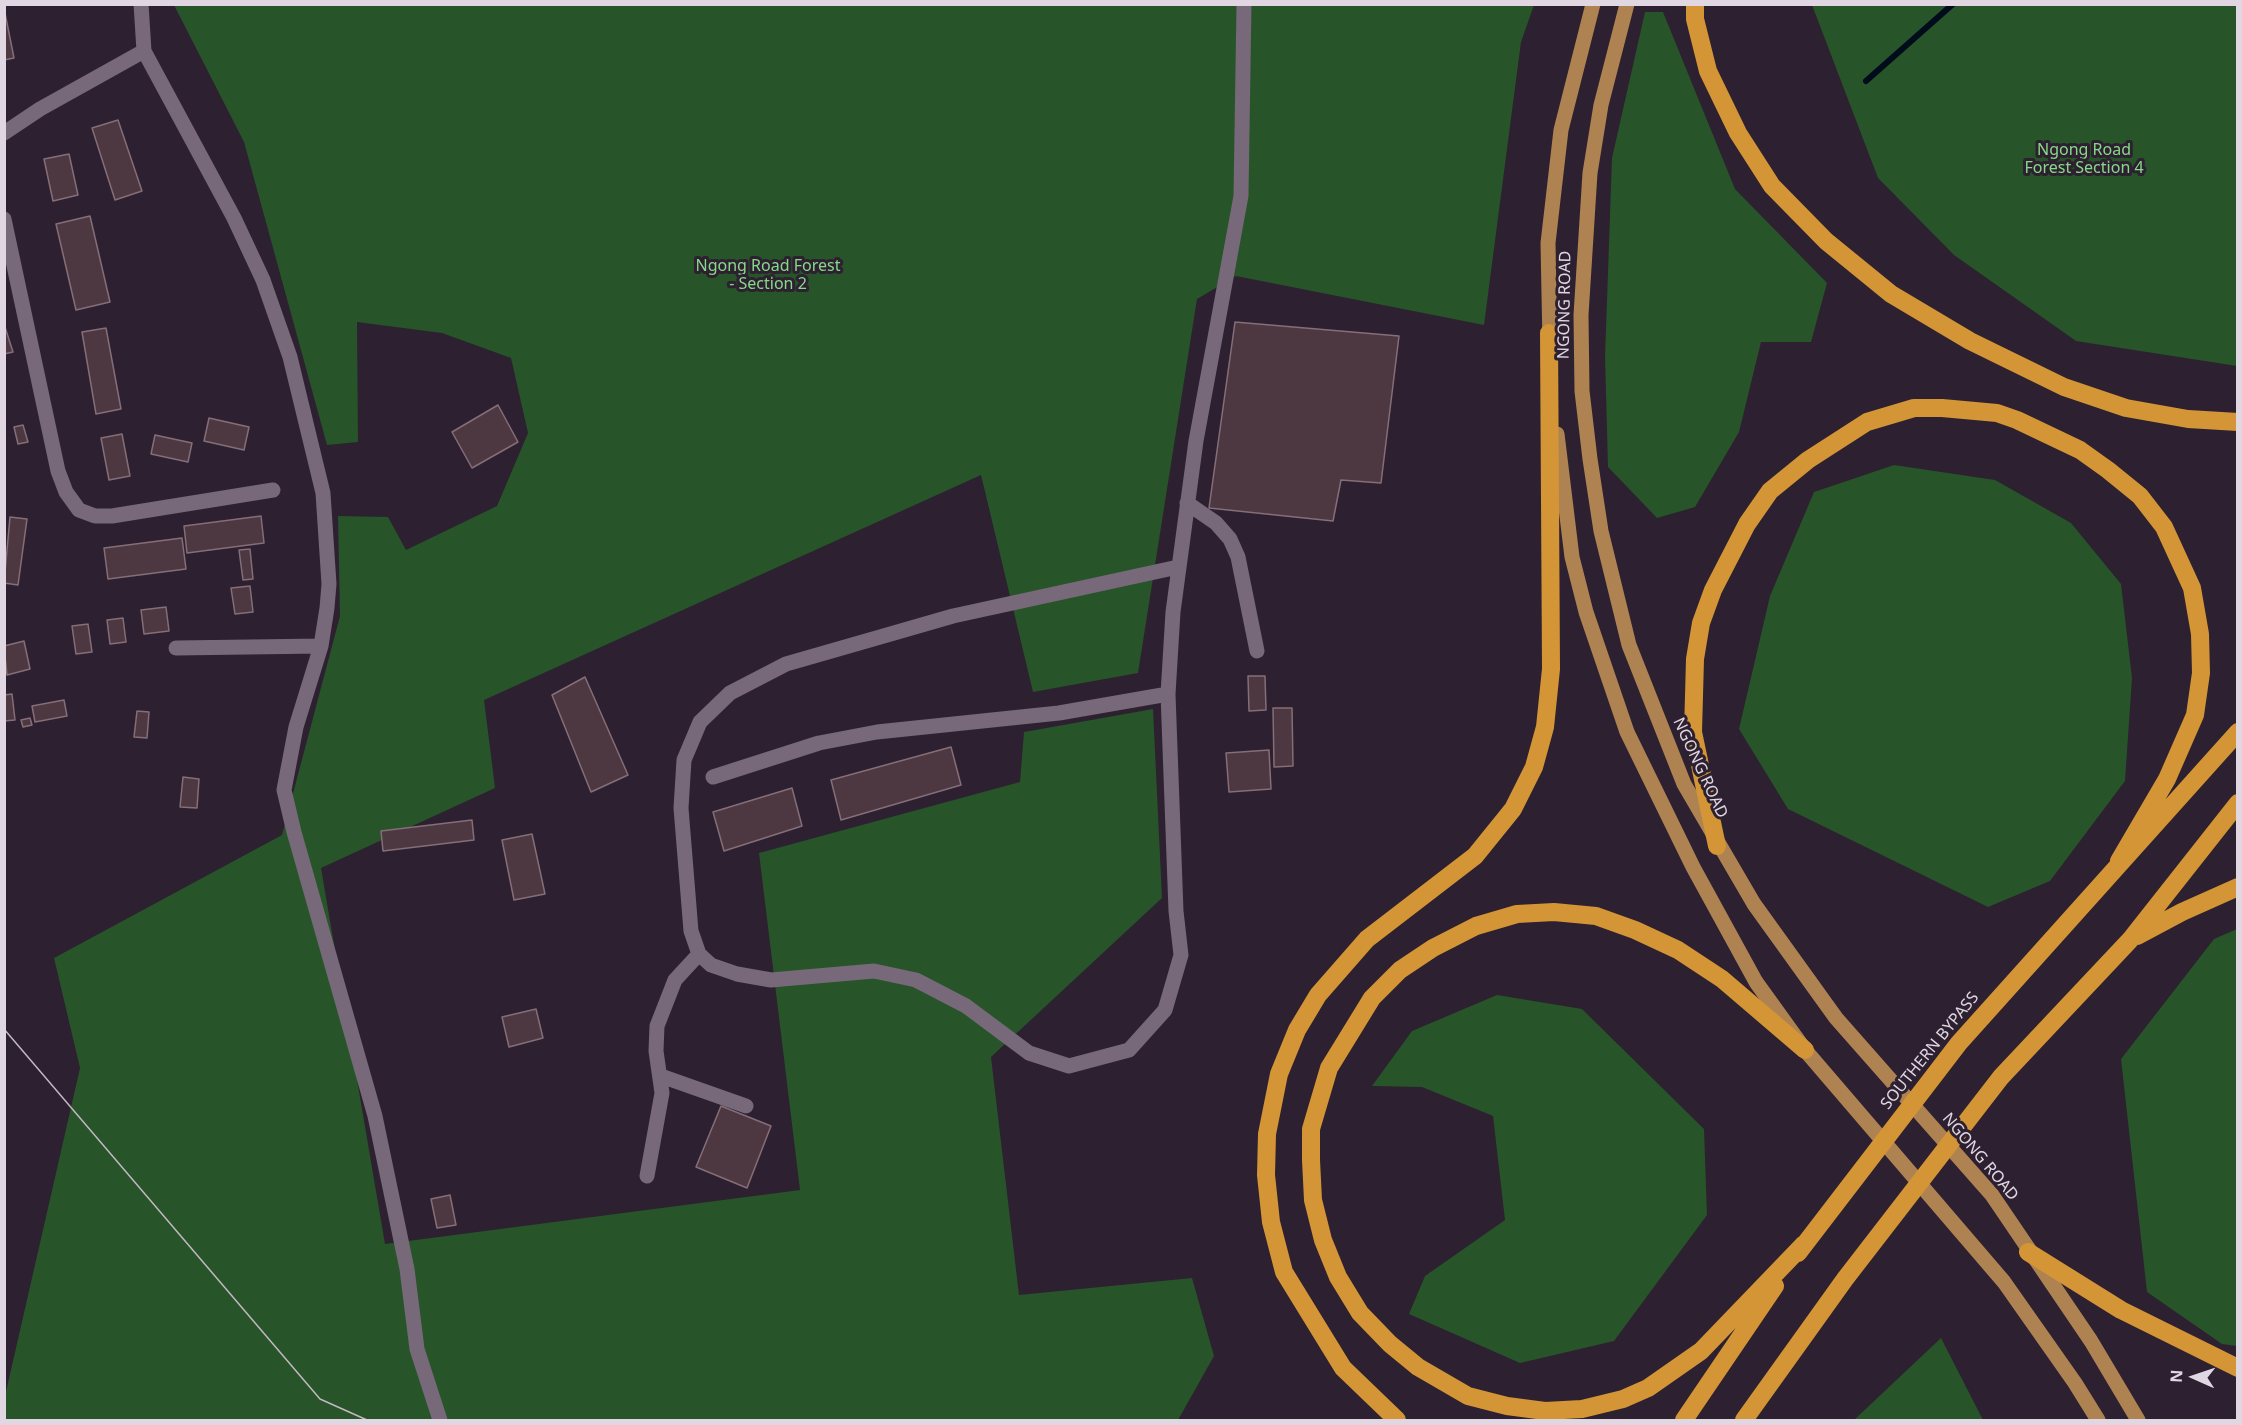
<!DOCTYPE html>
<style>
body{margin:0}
#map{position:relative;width:2242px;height:1425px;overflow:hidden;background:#2d2030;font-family:"Noto Sans",sans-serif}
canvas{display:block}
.frame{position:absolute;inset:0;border:6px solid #e0d7e2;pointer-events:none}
.north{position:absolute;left:2164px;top:1347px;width:60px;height:60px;-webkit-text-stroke:4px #2d2030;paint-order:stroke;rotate:273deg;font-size:16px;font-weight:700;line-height:24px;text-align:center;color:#e0d7e2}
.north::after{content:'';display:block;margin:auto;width:21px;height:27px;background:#e0d7e2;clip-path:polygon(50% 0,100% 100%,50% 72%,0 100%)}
</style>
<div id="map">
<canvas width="2242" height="1425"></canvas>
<div class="frame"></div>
<div class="north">N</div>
</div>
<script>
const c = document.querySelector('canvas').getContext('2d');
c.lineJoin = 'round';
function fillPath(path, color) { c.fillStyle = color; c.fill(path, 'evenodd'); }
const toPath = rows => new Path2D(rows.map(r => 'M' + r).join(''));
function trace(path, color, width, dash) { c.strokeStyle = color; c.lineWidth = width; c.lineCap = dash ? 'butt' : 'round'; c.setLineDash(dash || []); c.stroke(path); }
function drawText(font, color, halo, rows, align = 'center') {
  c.font = font + ' "Noto Sans",sans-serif'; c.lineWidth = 6; c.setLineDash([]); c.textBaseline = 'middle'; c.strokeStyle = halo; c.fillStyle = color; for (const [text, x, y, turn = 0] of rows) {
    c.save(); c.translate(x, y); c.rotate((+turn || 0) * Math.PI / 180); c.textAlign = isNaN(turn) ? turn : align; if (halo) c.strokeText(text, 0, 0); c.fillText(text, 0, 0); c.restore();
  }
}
fillPath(toPath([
 [174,5,1534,5,1521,42,1484,325,1236,276,1197,299,1138,673,1033,692,981,475,484,700,495,788,321,868,385,1244,800,1190,759,853,1020,782,1024,732,1153,709,1162,898,991,1057,1019,1295,1192,1278,1214,1356,1178,1420,5,1420,5,1396,80,1068,54,958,282,835,340,616,338,516,388,517,406,550,497,506,528,433,511,358,442,333,357,322,358,442,327,445,244,142],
 [1812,5,2237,5,2237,366,2076,341,1954,255,1878,178],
 [1645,12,1663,12,1735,189,1827,283,1811,342,1761,342,1739,432,1695,507,1657,518,1608,467,1605,357,1612,158],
 [1894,465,1995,480,2071,523,2121,584,2132,678,2125,781,2050,881,1988,907,1788,809,1739,729,1770,596,1814,492],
 [2237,929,2237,1346,2222,1344,2147,1292,2121,1059,2214,939],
 [1497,995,1582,1009,1704,1129,1707,1215,1614,1341,1520,1363,1409,1314,1425,1276,1505,1220,1493,1116,1422,1087,1372,1086,1412,1031],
 [1941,1338,1983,1420,1854,1420]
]), '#275429');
trace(toPath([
 [1866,81,1953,4]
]), '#000b1c', 6);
const building = toPath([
 [4,8,14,58,4,60,4,8],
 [118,120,142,191,115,200,92,128,118,120],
 [69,154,78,195,53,201,44,159,69,154],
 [90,216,110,302,76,310,56,224,90,216],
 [1235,322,1399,336,1381,483,1341,480,1333,521,1209,508,1235,322],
 [4,324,13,352,4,354,4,324],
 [106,328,121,409,96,414,82,332,106,328],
 [498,405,518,442,472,468,452,432,498,405],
 [209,418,249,427,244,450,204,441,209,418],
 [23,425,28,442,18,444,14,427,23,425],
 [122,434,130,476,109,480,101,438,122,434],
 [155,435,192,443,188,462,151,454,155,435],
 [261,516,264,543,187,553,184,526,261,516],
 [10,517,27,519,18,585,4,583,10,517],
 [182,538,186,569,108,579,104,548,182,538],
 [250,549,253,579,243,580,239,550,250,549],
 [250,586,253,612,235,614,231,588,250,586],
 [166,607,169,631,144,634,141,610,166,607],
 [123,618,126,642,110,644,107,620,123,618],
 [88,624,92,652,76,654,72,626,88,624],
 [24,641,30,669,7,675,4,646,24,641],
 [1248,676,1265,676,1266,710,1249,711,1248,676],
 [585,677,628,775,591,792,552,695,585,677],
 [12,694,15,720,4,721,4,695,12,694],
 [64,700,67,716,35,722,32,706,64,700],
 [1273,708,1292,708,1293,766,1274,767,1273,708],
 [137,711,149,712,147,738,134,737,137,711],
 [30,718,32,725,23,727,21,720,30,718],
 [951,747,961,785,841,820,831,780,951,747],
 [1269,750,1271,789,1229,792,1226,753,1269,750],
 [183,777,199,779,197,808,180,807,183,777],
 [792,788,802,826,724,851,713,812,792,788],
 [472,820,474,840,383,851,381,831,472,820],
 [532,834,545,894,514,900,502,840,532,834],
 [536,1009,543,1038,509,1047,502,1017,536,1009],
 [721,1106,771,1126,747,1188,696,1167,721,1106],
 [450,1195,456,1225,437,1228,431,1199,450,1195]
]);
fillPath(building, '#4d3842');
trace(building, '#856e78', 1.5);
trace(toPath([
 [141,4,144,51,234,218,263,280,290,357,323,493,329,584,327,608,321,646,296,727,284,790,294,832,375,1116,407,1269,417,1349,440,1420],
 [4,133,40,109,144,51],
 [4,219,58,471,66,492,79,510,95,516,112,516,273,490],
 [1187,503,1216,523,1230,539,1238,557,1257,651],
 [1178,567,953,616,887,635,786,664,730,693,700,722,684,760,681,808,691,931,699,954,711,965,737,974,771,980,874,971,916,980,966,1006,1029,1053,1069,1066,1129,1050,1165,1010,1181,955,1176,911,1168,694,1173,612,1196,441,1241,196,1244,4],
 [176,648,321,646],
 [713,777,819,743,877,732,1059,713,1168,694],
 [661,1076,746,1106],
 [647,1176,662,1093,656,1051,657,1026,675,980,699,954]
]), '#77687a', 15);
trace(toPath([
 [1627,4,1601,105,1590,173,1581,315,1582,391,1590,459,1601,531,1629,645,1684,784,1754,904,1836,1018,1992,1195,2091,1341,2138,1420],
 [1550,344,1548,243,1561,130,1593,4],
 [1557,434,1572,557,1586,612,1627,732,1693,867,1756,982,1805,1050,2004,1282,2075,1383,2098,1420]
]), '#ae8351', 15);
trace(toPath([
 [1695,4,1695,19,1708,71,1738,133,1772,186,1826,241,1891,294,1970,341,2064,387,2126,408,2188,419,2238,422],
 [1717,846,1693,732,1695,659,1701,623,1713,590,1747,524,1770,491,1808,460,1867,422,1914,408,1942,408,1997,413,2017,420,2080,450,2108,470,2140,496,2164,527,2192,588,2200,634,2201,673,2195,715,2167,779,2119,861],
 [2137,936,2182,912,2238,887],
 [1804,1244,1701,1351,1648,1388,1623,1399,1582,1409,1545,1411,1507,1406,1468,1396,1418,1367,1390,1344,1360,1313,1338,1277,1323,1240,1313,1200,1311,1160,1311,1129,1329,1068,1372,998,1400,970,1433,948,1476,926,1517,914,1554,912,1596,916,1635,930,1678,950,1722,979,1805,1050],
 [2028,1252,2121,1310,2238,1368],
 [1798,1253,1959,1043,2238,732],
 [1397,1420,1343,1368,1284,1272,1271,1222,1266,1175,1267,1134,1279,1074,1297,1030,1318,995,1367,939,1475,856,1513,809,1534,767,1545,727,1551,669,1549,333],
 [1684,1420,1775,1286],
 [1744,1420,1845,1279,2001,1077,2130,940,2238,803]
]), '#d39535', 18);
trace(toPath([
 [4,1029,320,1399,367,1420]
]), '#c2b8c4', 1.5);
drawText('16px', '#86d987', '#2d2030', [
 ["Ngong Road",2084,150],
 ["Forest Section 4",2084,168],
 ["Ngong Road Forest",768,266],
 ["- Section 2",768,284]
]);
drawText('16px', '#e0d7e2', '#2d2030', [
 ["NGONG ROAD",1565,305,-89],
 ["NGONG ROAD",1700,768,65],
 ["SOUTHERN BYPASS",1930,1051,-51],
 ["NGONG ROAD",1980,1157,50]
]);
</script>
